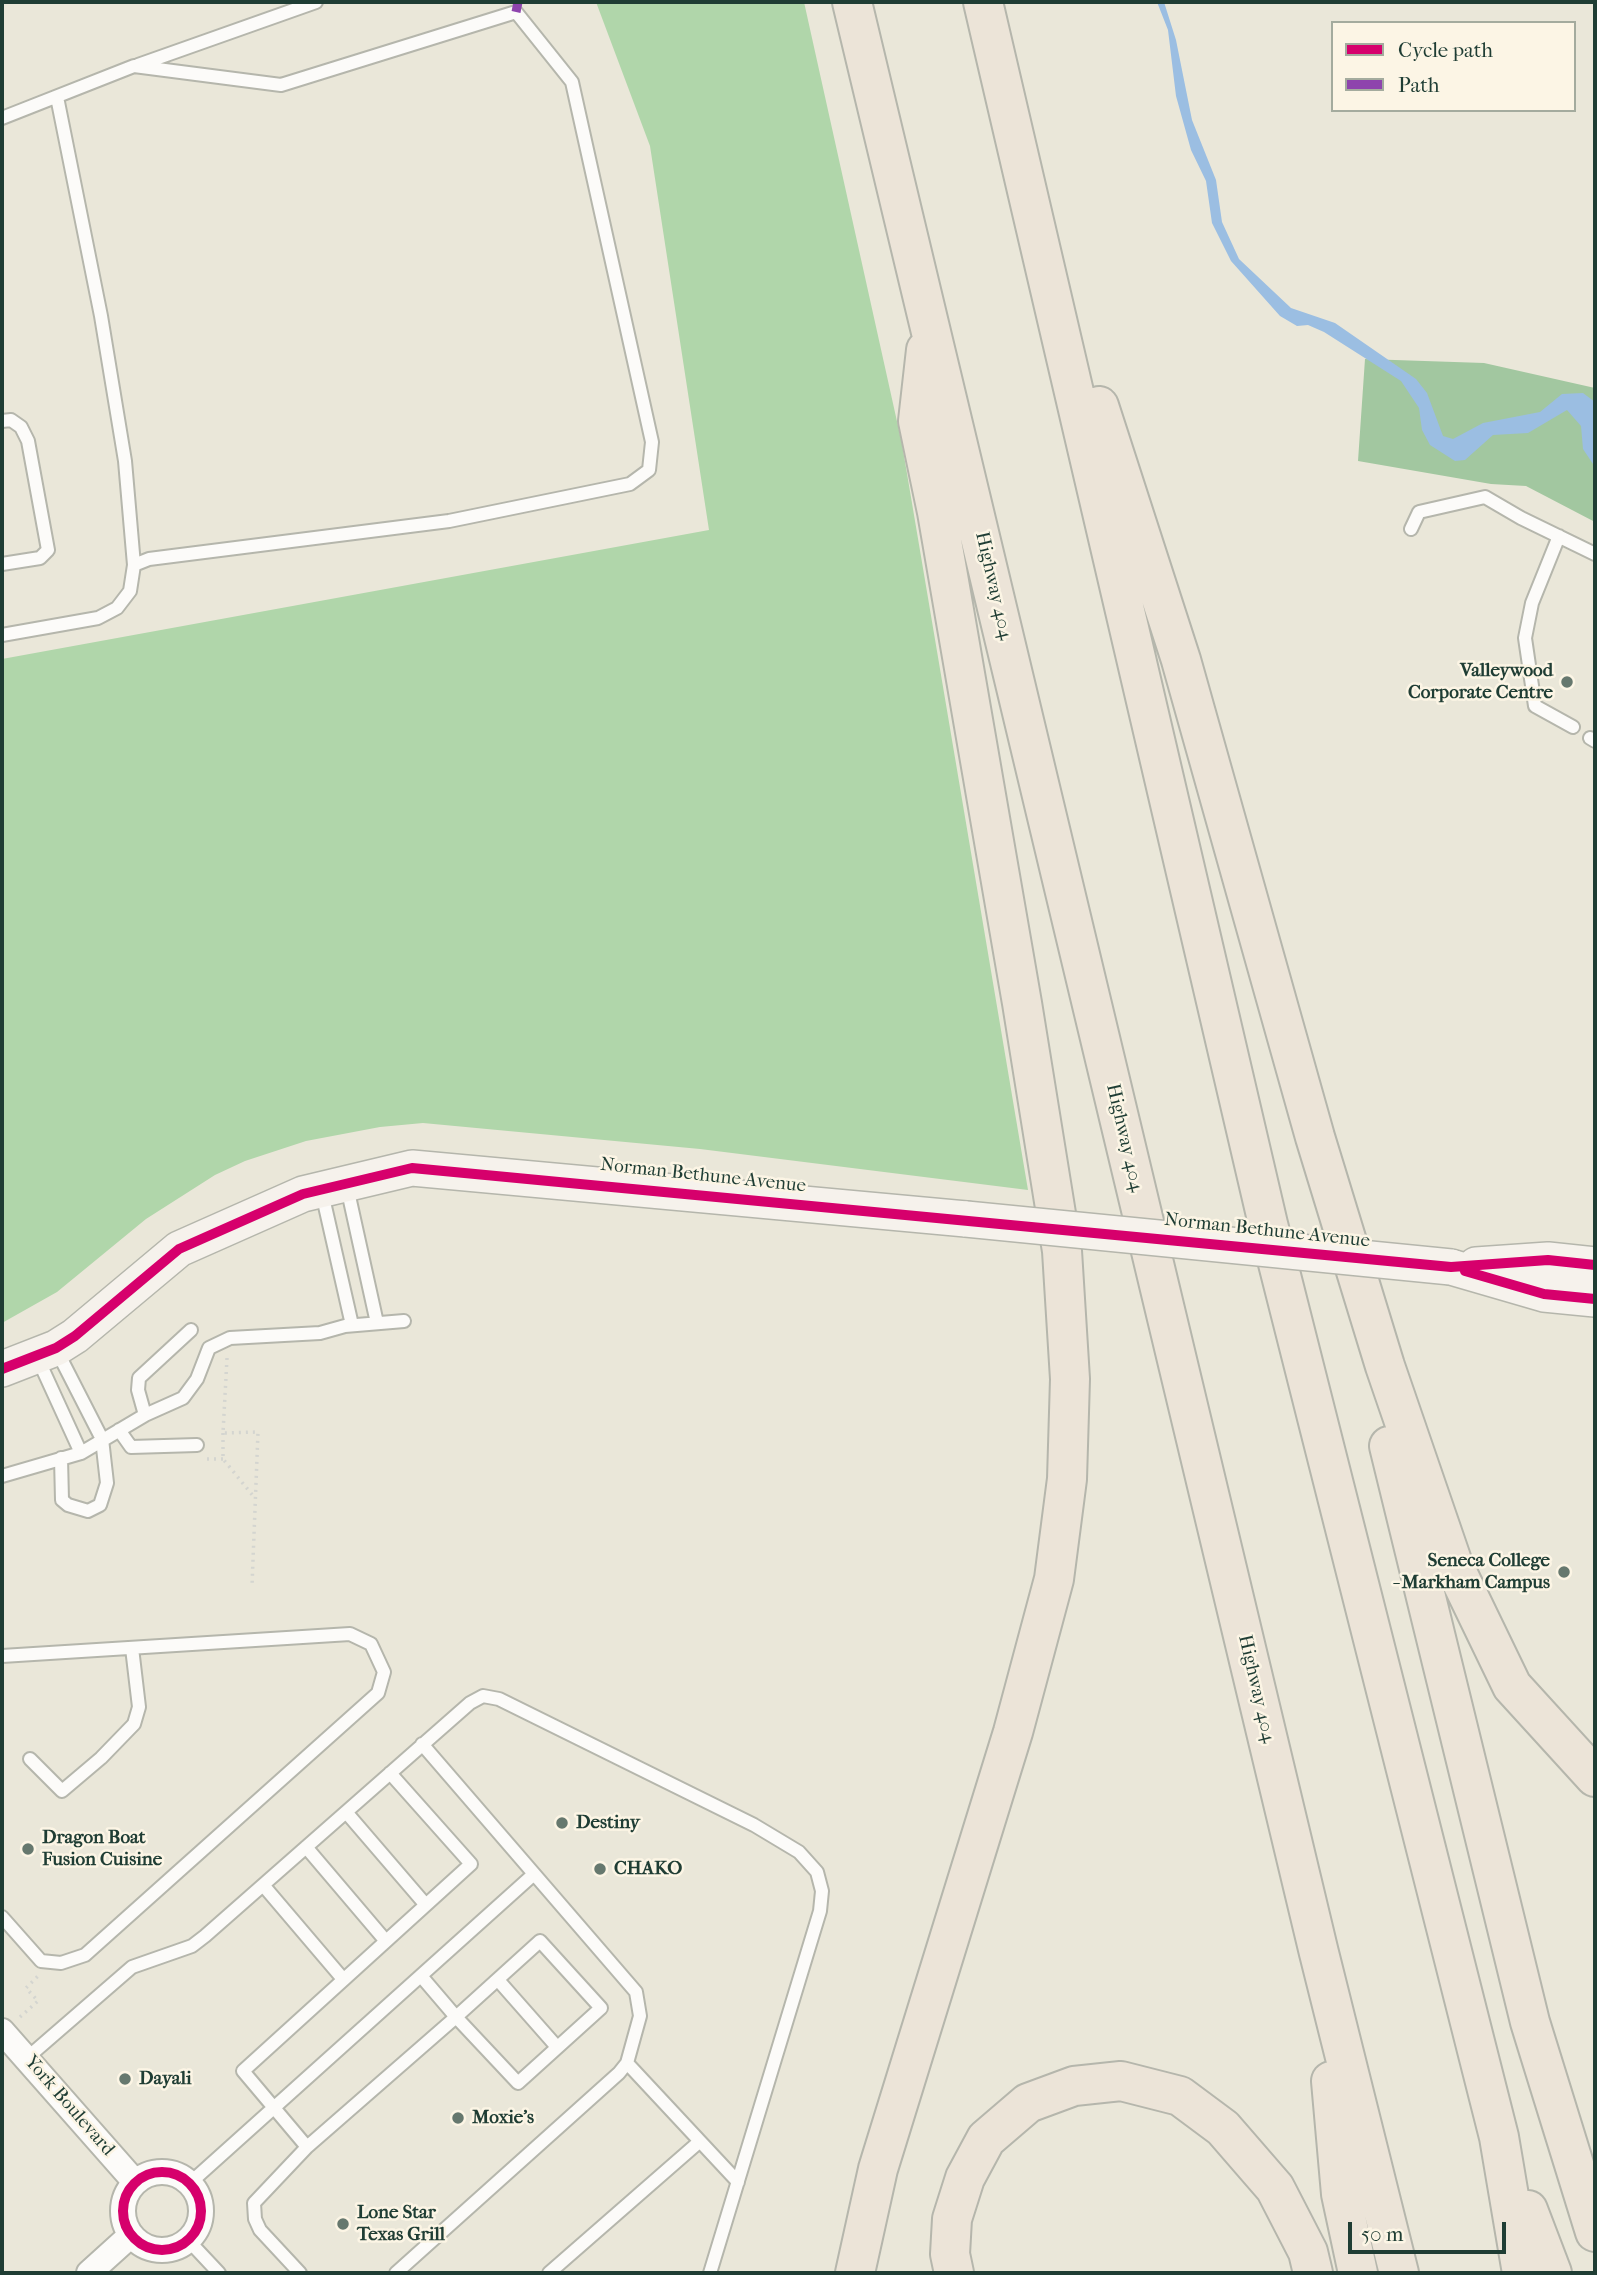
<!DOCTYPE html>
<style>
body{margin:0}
#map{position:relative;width:1597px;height:2275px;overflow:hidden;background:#eae7d9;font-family:"IM FELL French Canon",serif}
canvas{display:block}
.frame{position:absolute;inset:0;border:4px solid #1f3d34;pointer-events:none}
.legend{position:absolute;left:1331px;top:21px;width:245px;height:91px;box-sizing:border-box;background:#fcf5e5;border:2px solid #a4ab9e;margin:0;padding:9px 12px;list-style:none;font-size:21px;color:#1f3d34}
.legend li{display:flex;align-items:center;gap:14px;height:35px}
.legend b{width:35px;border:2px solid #a4ab9e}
.scale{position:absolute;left:1348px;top:2222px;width:158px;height:32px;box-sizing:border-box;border:4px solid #1f3d34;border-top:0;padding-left:9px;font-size:21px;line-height:24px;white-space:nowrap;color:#1f3d34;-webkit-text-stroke:5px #fcf5e5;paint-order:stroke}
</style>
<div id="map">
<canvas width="1597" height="2275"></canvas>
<div class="frame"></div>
<ul class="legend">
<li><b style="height:9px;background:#d6006c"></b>Cycle path</li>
<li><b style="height:9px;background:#8e44ad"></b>Path</li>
</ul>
<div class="scale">50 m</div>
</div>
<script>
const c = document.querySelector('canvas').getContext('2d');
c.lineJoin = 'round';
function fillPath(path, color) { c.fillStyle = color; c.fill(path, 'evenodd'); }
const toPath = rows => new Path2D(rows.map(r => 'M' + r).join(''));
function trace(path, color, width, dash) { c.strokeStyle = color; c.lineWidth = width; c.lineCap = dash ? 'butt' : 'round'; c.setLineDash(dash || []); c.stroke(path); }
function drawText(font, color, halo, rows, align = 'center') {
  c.font = font + ' "IM FELL French Canon",serif'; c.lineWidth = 5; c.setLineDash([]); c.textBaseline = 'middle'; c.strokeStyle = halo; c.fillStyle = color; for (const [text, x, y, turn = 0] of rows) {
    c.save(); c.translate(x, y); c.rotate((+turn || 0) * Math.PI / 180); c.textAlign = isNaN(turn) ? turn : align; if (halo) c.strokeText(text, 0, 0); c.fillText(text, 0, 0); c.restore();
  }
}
fillPath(toPath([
 [596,2,804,2,902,444,1028,1190,700,1149,423,1123,380,1127,306,1141,245,1161,215,1175,146,1219,57,1292,2,1323,2,659,709,530,650,146]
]), '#b0d6aa');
fillPath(toPath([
 [1365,359,1484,363,1595,388,1595,522,1526,486,1491,484,1358,461]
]), '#a2c7a0');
fillPath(toPath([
 [1157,2,1164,2,1176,40,1192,120,1216,180,1222,222,1239,259,1291,308,1335,323,1416,379,1427,393,1443,436,1453,439,1483,423,1540,412,1562,394,1583,393,1595,402,1595,467,1583,449,1581,426,1567,410,1528,433,1493,435,1465,460,1455,461,1430,445,1422,430,1419,408,1401,381,1324,332,1308,325,1297,326,1280,316,1231,261,1212,223,1206,181,1191,150,1176,96,1168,30]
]), '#9bbee2');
const lane = toPath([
 [138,65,316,2],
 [57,97,101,316,125,461,134,565],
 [2,118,134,66,281,85,516,12,572,82,652,442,649,470,630,484,449,521,149,559,134,565,130,591,117,608,98,618,2,635],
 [2,421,11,420,21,427,28,441,48,550,40,558,2,564],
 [1411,529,1419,512,1485,497,1521,518,1595,554],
 [1559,536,1532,603,1525,638,1535,706,1573,727],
 [1590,738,1595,741],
 [347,1187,377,1323],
 [322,1193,352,1325],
 [57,1351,102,1439,107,1483,100,1505,88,1511,68,1505,62,1500,61,1458],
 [38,1359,81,1453],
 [145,1415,138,1390,139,1378,191,1330],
 [119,1430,131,1447,197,1445],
 [2,1476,81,1453,145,1415,183,1398,197,1379,209,1348,230,1338,320,1333,345,1326,404,1321],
 [2,1656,350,1634,371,1644,384,1672,378,1693,85,1955,61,1963,41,1961,2,1917],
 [30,1759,62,1791,101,1758,134,1724,139,1707,132,1648],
 [346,1812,425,1904],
 [306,1847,385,1940],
 [263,1885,343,1979],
 [498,1980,557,2047],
 [27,2058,132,1967,192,1946,205,1936,470,1703,483,1696,499,1699,754,1825,799,1852,817,1872,822,1891,820,1911,710,2273],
 [627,2063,738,2182],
 [307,2147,243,2071,471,1864,390,1773],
 [190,2183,534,1874],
 [188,2240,219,2273],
 [300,2273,260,2230,255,2219,254,2203,307,2147,456,2017,540,1941,601,2008,518,2083,456,2017,421,1976],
 [396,2273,619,2073,627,2063,640,2016,636,1992,422,1744],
 [549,2273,699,2142]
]);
const street = toPath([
 [2,2031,135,2182],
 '123 2211a39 39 0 1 1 78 0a39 39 0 1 1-78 0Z',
 [89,2273,131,2235]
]);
const secondary = toPath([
 [1476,1265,1548,1260,1595,1265],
 [1451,1267,1544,1294,1595,1299],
 [2,1369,56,1348,75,1336,179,1249,303,1194,412,1168,966,1219]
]);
const highway = toPath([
 [852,2,1319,1953,1399,2273],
 [983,2,1268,1224,1499,2137,1522,2273],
 [1099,406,1181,660,1315,1137,1385,1366,1453,1564,1512,1686,1595,1777],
 [1389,1446,1530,2022,1595,2232],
 [1331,2081,1341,2194,1358,2273],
 [1528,2210,1552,2273],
 [855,2273,878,2169,1013,1732,1054,1579,1067,1479,1070,1379,1062,1251,1022,1003,937,512,918,421,926,350],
 [954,2273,950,2254,952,2219,965,2178,986,2139,1028,2103,1074,2086,1121,2081,1180,2096,1223,2128,1275,2188,1308,2252,1313,2273]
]);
trace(lane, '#b5b6ac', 16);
trace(street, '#b5b6ac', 28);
trace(secondary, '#b5b6ac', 38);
trace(highway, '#b5b6ac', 42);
trace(toPath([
 [227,1358,223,1433,258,1432,252,1586],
 [223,1433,223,1459,254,1497],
 [207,1459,223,1459],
 [20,2017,38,2001,26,1988,38,1976]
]), '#d4d5d0', 3.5, [2, 5]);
trace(lane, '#fcfbf9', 12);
trace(street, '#fcfbf9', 24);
trace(secondary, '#f6f2ec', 35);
trace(highway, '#ece4d8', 38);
const secondaryBridge = toPath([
 [966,1219,1451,1267]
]);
trace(secondaryBridge, '#b5b6ac', 38, []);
trace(secondaryBridge, '#f6f2ec', 35);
trace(toPath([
 [516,12,518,2]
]), '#8e44ad', 9, [18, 9]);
trace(toPath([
 [1465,1271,1544,1294,1595,1299],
 [2,1369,56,1348,75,1336,179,1249,303,1194,412,1168,1451,1267,1548,1260,1595,1265],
 '123 2211a39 39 0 1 1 78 0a39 39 0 1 1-78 0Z'
]), '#d6006c', 10);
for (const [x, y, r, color] of [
 [1567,682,7,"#66786e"],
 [1564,1572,7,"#66786e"],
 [562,1823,7,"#66786e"],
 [28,1849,7,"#66786e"],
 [600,1869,7,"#66786e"],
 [125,2079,7,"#66786e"],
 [458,2118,7,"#66786e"],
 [343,2224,7,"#66786e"]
]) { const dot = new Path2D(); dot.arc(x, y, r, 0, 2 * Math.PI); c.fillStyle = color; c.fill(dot); trace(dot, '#fcf5e5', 2.5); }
drawText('19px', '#1f3d34', '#fcf5e5', [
 ["Highway 404",993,586,77],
 ["Highway 404",1124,1138,77],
 ["Norman Bethune Avenue",703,1176,6],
 ["Norman Bethune Avenue",1267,1231,6],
 ["Highway 404",1256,1689,77],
 ["York Boulevard",69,2106,49]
]);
drawText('bold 19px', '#1f3d34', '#fcf5e5', [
 ["Valleywood",1553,671,"right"],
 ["Corporate Centre",1553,693,"right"],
 ["Seneca College",1550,1561,"right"],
 ["- Markham Campus",1550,1583,"right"],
 ["Destiny",576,1823],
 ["Dragon Boat",42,1838],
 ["Fusion Cuisine",42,1860],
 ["CHAKO",614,1869],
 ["Dayali",139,2079],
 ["Moxie's",472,2118],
 ["Lone Star",357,2213],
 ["Texas Grill",357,2235]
], 'left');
</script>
